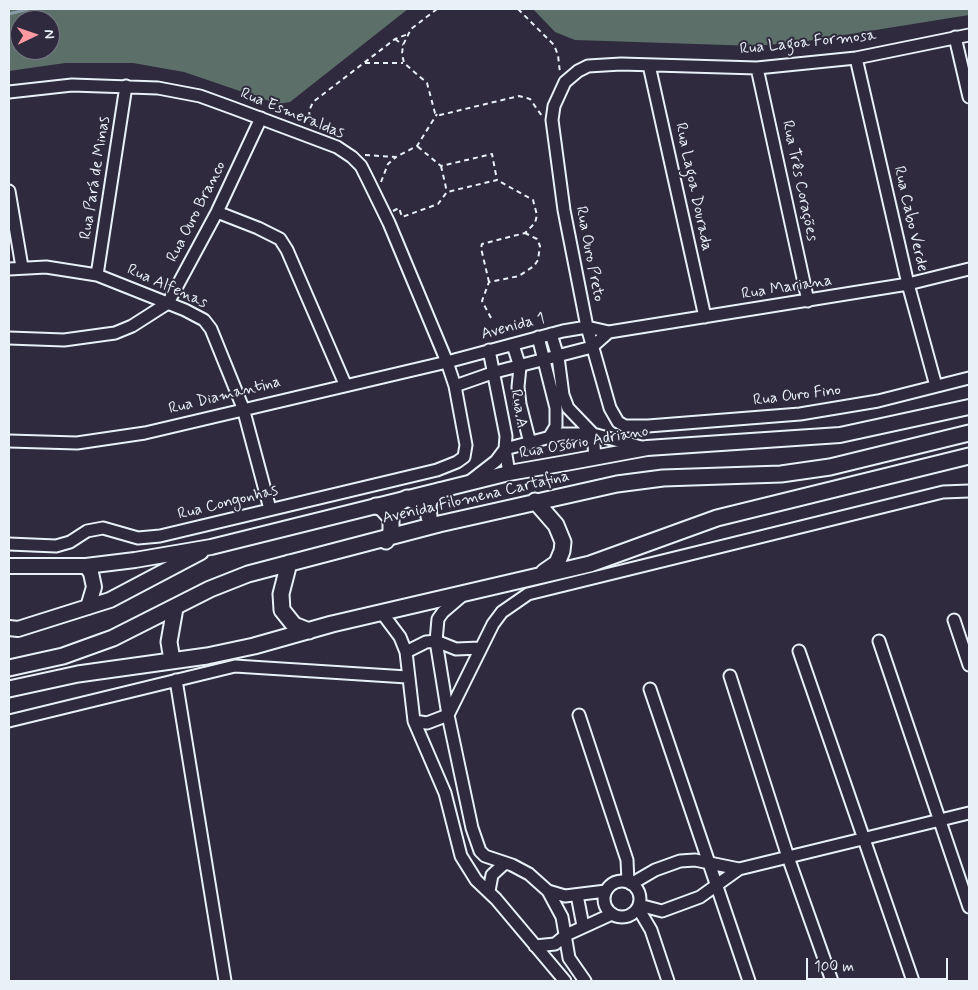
<!DOCTYPE html>
<meta charset="utf-8">
<style>
body{margin:0}
#map{position:relative;width:978px;height:990px;overflow:hidden;background:#2f2a3d;font-family:Mynerve,sans-serif}
canvas{display:block}
.frame{position:absolute;inset:0;border:10px solid #e8f1f8;pointer-events:none}
.north{position:absolute;left:10px;top:10px;width:50px;height:50px;box-sizing:border-box;background:#2f2a3d;border:1px solid #797a88;border-radius:50%;rotate:87deg;font-size:14px;font-weight:700;line-height:20px;text-align:center;color:#e8f1f8}
.north::after{content:'';display:block;margin:auto;width:18px;height:22px;background:#ff9aa2;clip-path:polygon(50% 0,100% 100%,50% 72%,0 100%)}
.scale{position:absolute;left:806px;top:958px;width:142px;height:22px;box-sizing:border-box;border:2px solid #e8f1f8;border-top:0;padding-left:6px;font-size:15px;line-height:18px;white-space:nowrap;color:#e8f1f8;-webkit-text-stroke:4px #2f2a3d;paint-order:stroke}
</style>
<div id="map">
<canvas width="978" height="990"></canvas>
<div class="frame"></div>
<div class="north">N</div>
<div class="scale">100 m</div>
</div>
<script>
const c = document.querySelector('canvas').getContext('2d');
c.lineJoin = 'round';
function fillPath(path, color) { c.fillStyle = color; c.fill(path, 'evenodd'); }
const toPath = rows => new Path2D(rows.map(r => 'M' + r).join(''));
function trace(path, color, width, dash) { c.strokeStyle = color; c.lineWidth = width; c.lineCap = dash ? 'butt' : 'round'; c.setLineDash(dash || []); c.stroke(path); }
function drawText(font, color, halo, rows, align = 'center') {
  c.font = font + ' Mynerve,sans-serif'; c.lineWidth = 4; c.setLineDash([]); c.textBaseline = 'middle'; c.strokeStyle = halo; c.fillStyle = color; for (const [text, x, y, turn = 0] of rows) {
    c.save(); c.translate(x, y); c.rotate((+turn || 0) * Math.PI / 180); c.textAlign = isNaN(turn) ? turn : align; if (halo) c.strokeText(text, 0, 0); c.fillText(text, 0, 0); c.restore();
  }
}
fillPath(toPath([
 [9,9,408,9,290,102,278,104,184,72,133,63,65,63,9,71],
 [20,20,50,20,50,50,20,50],
 [533,9,969,9,969,15,801,42,756,46,575,40,555,32]
]), '#5c6f68');
trace(toPath([
 [9,14,28,9]
]), '#899ba7', 3);
const minor = toPath([
 [969,35,856,58,757,68,621,64,588,66,578,71,565,82,554,106,552,120,564,210,587,327,610,408,618,422,625,426,648,426,800,414,878,401,969,378],
 [955,37,969,97],
 [856,58,908,284,936,386],
 [649,65,705,317],
 [757,68,808,301],
 [9,92,72,85,158,88,200,96,233,108,337,147,352,157,361,166,368,180,389,223,447,362,455,386,466,445,464,457,457,462,437,470,160,536,138,538,103,528,87,531,70,542,56,546,9,544],
 [9,191,22,267],
 [217,212,258,228,280,239,287,250,345,384],
 [9,269,46,267,97,275,185,310,204,320,211,329,243,408,270,509],
 [97,275,126,86],
 [551,334,558,357,563,395,568,408,593,434,595,457],
 [538,337,556,408,556,426,550,436],
 [9,338,64,340,115,333,132,326,168,303,217,212,261,118],
 [513,345,520,367,518,387,520,404,530,443],
 [489,350,506,436,505,449,509,473],
 [455,386,495,372,592,347,609,332],
 [9,441,77,443,145,433,447,362,563,331,587,327,609,332,908,284,969,269],
 [469,482,496,461,505,449,562,434,593,434,645,448],
 [464,594,443,612,438,619,436,641,448,715,472,828,480,851,485,856,512,865,529,874,548,891,562,917,569,958,585,981],
 [382,613,400,637,406,652,414,721,445,793,461,856,476,880,496,899,565,981],
 [954,620,969,665],
 [879,641,969,907],
 [799,651,913,981],
 [406,652,426,642,436,641,456,649,480,648],
 [730,676,788,857,832,981],
 [176,680,225,981],
 [650,689,749,981],
 [579,715,627,860,628,882],
 [9,721,235,666,407,677],
 [414,721,427,723,448,715,493,624,502,612,528,594,943,492,969,491],
 '604 899a18 18 0 1 1 36 0a18 18 0 1 1-36 0Z',
 [631,884,655,870,680,861,695,860,739,869],
 [489,891,492,875,505,863],
 [548,891,565,896,606,891],
 [577,895,583,926],
 [639,905,662,911,700,897,739,869,969,813],
 [638,908,651,930,668,981],
 [535,946,555,944,566,935,612,914]
]);
const tertiary = toPath([
 [9,566,86,566,135,560,211,547,509,473,566,463,647,448,840,435,969,407],
 [86,566,91,573,94,587,88,607],
 [9,628,18,629,110,600,201,552]
]);
const secondary = toPath([
 [535,501,556,525,563,542,562,551,557,563,544,572],
 [376,506,382,508,391,518,391,532,386,541],
 [429,517,428,505,430,499,439,491],
 [391,518,396,505,407,498,420,503,427,510],
 [289,563,281,594,282,610,294,625,309,631],
 [172,660,169,642,175,608],
 [9,668,63,656,113,638,210,589,248,574,439,524,617,484,663,478,781,474,830,467,969,433],
 [9,689,78,674,207,656,254,646,332,624,590,564,717,518,969,456]
]);
trace(minor, '#e8f1f8', 15);
trace(tertiary, '#e8f1f8', 18);
trace(secondary, '#e8f1f8', 19);
trace(toPath([
 [437,9,411,29,403,45,402,54,404,63,427,83,435,113,440,115,519,96,530,99,542,116],
 [518,9,554,45,558,55,560,73],
 [395,39,403,45],
 [365,63,403,63],
 [311,126,309,111,313,102,395,39,408,34],
 [365,155,396,157,417,146,437,114],
 [441,166,447,192],
 [381,182,388,164,396,157],
 [393,211,399,208,402,217,438,204,447,192,497,180,492,154,441,166,417,146],
 [489,282,481,248,482,244,525,233,535,223,537,215,533,200,497,180],
 [491,318,482,301,489,282,519,276,534,266,538,260,540,246,537,239,525,233]
]), '#e8f1f8', 2, [5, 4]);
trace(minor, '#2f2a3d', 11);
trace(tertiary, '#2f2a3d', 14);
trace(secondary, '#2f2a3d', 15);
drawText('16px', '#e8f1f8', '#2f2a3d', [
 ["Rua Lagoa Formosa",808,43,-6],
 ["Rua Esmeraldas",292,114,22],
 ["Rua Pará de Minas",96,178,-81],
 ["Rua Três Corações",799,181,78],
 ["Rua Lagoa Dourada",693,187,78],
 ["Rua Ouro Branco",197,212,-63],
 ["Rua Cabo Verde",910,219,77],
 ["Rua Ouro Preto",589,254,79],
 ["Rua Alfenas",167,287,24],
 ["Rua Mariana",787,288,-9],
 ["Avenida 1",513,327,-15],
 ["Rua Diamantina",225,396,-14],
 ["Rua Ouro Fino",797,396,-7],
 ["Rua A",518,409,80],
 ["Rua Osório Adriano",584,443,-10],
 ["Avenida Filomena Cartafina",476,498,-13],
 ["Rua Congonhas",228,503,-14]
]);
</script>
